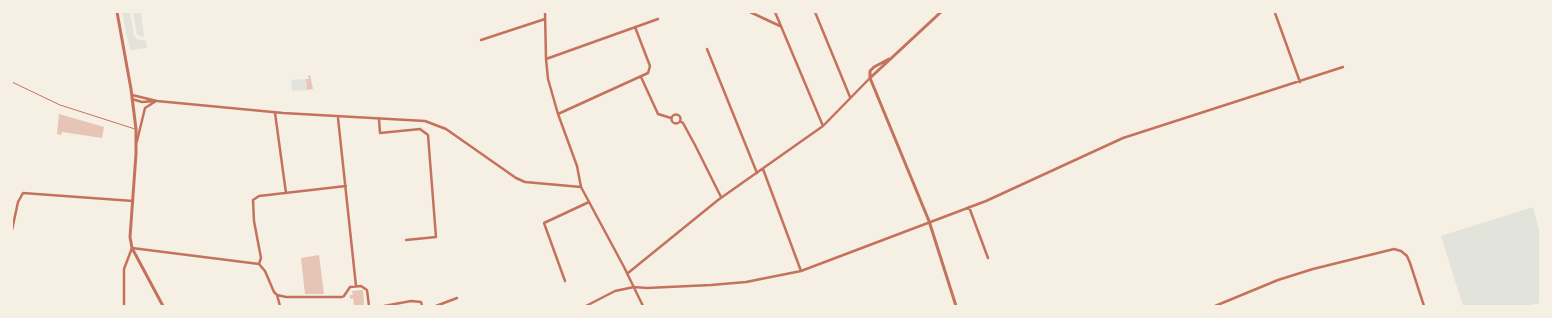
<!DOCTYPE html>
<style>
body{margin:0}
#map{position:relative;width:1552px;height:318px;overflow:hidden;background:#f6efe4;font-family:"Sofia Sans Condensed",sans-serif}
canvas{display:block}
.frame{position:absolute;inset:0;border:13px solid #f6efe4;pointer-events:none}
</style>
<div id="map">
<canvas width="1552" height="318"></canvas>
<div class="frame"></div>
</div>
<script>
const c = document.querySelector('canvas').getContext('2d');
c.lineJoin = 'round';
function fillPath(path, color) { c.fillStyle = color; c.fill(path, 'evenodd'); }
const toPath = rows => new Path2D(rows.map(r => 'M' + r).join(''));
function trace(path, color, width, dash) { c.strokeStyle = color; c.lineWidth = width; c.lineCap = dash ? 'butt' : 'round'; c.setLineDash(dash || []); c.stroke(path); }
fillPath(toPath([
 [122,12,130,12,134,36,137,39,146,41,147,48,130,50],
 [133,12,141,12,144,37,137,35],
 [306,79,307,90,292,91,291,80],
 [1533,207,1540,233,1540,303,1526,306,1463,306,1441,236]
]), '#e2e4dc');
fillPath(toPath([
 [310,75,313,89,307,90,306,79,309,79,308,76],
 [59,114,104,127,102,138,62,132,61,135,57,134],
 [319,255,324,294,305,294,301,258],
 [363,290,364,304,362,306,354,306,353,298,350,299,350,295,353,295,352,291]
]), '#e6c5b7');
trace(toPath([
 [12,82,60,105,135,129]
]), '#c5725c', 1);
trace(toPath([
 [545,12,546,59,548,79,558,114,577,166,581,187,624,267,643,306],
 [750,12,780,26],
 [775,12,823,126],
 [815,12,850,97],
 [1275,13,1300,82],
 [481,40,545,19],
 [707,49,757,173],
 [546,59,658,19],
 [641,77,658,114,671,118],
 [132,95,157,101,283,113,425,121,446,129,516,178,525,182,581,187],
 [132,99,142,102,154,101],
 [275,113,286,193],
 [558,114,648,73,650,66,635,27],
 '671.5 119a4.5 4.5 0 1 1 9 0a4.5 4.5 0 1 1-9 0Z',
 [338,118,356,286],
 [379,119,380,133,420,129,428,135,436,237,406,240],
 [680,121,683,123,695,145,721,197],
 [137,141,145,108,156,101],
 [763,169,801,271],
 [969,207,988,258],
 [12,230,18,202,23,193,133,201],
 [259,264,261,258,254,221,253,200,259,196,346,186],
 [628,273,718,200,823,126,870,78],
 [565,281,544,223,589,202],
 [277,295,286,297,342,297,344,296,350,287,361,286,367,290,369,306],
 [277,295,280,306],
 [124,306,124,269,132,248,259,264,265,271,274,292,277,295],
 [384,306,411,301,421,302,422,306],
 [436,306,457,298],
 [586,306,615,291,634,287,647,288,711,285,746,282,801,271,986,201,1123,138,1343,67],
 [1215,306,1278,280,1313,269,1394,249,1401,251,1407,256,1410,263,1424,306]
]), '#c5725c', 2.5);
trace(toPath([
 [117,12,131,89,136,129,136,154,130,237,132,248,163,306],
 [889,59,874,67,870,71,870,78,929,221,956,306],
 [870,78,941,12]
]), '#c5725c', 3);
</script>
